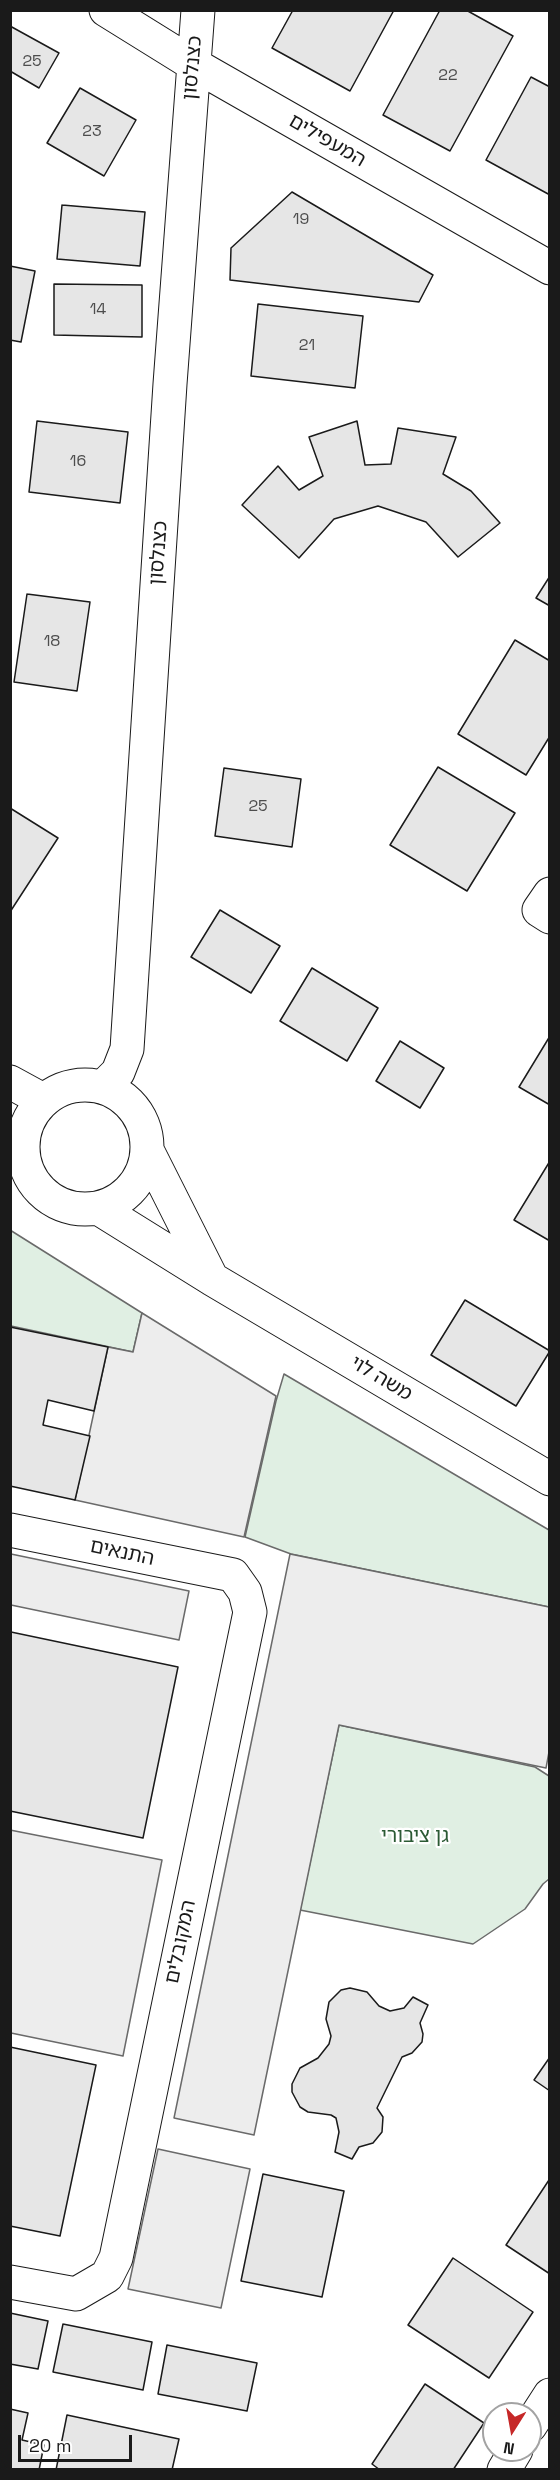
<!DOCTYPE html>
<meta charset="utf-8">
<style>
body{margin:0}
#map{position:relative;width:560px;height:2480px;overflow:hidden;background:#fff;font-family:"Space Grotesk",sans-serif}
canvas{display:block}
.frame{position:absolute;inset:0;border:12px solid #1a1a1a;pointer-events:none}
.north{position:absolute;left:482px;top:2402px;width:60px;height:60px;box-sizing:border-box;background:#fff;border:2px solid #a3a3a3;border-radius:50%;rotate:191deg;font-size:16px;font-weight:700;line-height:24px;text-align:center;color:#1a1a1a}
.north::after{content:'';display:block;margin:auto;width:21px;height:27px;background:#c62828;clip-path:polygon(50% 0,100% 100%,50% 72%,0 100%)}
.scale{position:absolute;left:18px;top:2435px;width:114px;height:27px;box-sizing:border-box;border:3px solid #1a1a1a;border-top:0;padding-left:8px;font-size:18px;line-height:21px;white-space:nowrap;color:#1a1a1a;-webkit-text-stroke:4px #fff;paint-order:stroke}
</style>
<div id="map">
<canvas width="560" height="2480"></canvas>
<div class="frame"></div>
<div class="north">N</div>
<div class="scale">20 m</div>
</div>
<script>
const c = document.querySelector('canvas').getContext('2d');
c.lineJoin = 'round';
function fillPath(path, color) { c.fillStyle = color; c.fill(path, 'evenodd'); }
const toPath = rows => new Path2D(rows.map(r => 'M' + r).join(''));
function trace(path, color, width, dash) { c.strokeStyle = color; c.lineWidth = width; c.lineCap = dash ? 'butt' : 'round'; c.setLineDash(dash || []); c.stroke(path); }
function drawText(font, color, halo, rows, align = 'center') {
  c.font = font + ' "Space Grotesk","Noto Sans Hebrew",sans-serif'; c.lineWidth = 4.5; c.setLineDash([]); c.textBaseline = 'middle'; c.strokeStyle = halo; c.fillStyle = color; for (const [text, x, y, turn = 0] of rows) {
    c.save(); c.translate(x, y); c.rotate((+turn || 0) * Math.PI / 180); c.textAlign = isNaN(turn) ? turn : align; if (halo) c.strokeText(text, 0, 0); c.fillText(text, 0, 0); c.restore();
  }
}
const green = toPath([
 [10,1230,142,1313,133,1352,11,1326,10,1230],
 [284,1374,549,1530,549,1607,291,1554,245,1537,276,1401,284,1374],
 [339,1725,535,1767,549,1776,549,1879,543,1884,525,1909,473,1944,300,1910,339,1725]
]);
fillPath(green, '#e0efe3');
trace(green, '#6a6a6a', 1.5);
const parking = toPath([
 [142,1313,276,1396,244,1537,75,1500,108,1347,133,1352,142,1313],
 [11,1554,189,1591,179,1640,11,1605,11,1554],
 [290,1554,549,1607,549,1752,546,1768,339,1725,254,2135,174,2118,290,1554],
 [10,1830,162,1860,123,2056,11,2033,10,1830],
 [158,2149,250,2169,221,2308,128,2289,158,2149]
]);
fillPath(parking, '#ededed');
trace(parking, '#6a6a6a', 1.5);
const building = toPath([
 [293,10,394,10,350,91,272,48,293,10],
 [440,10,466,10,513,36,450,151,383,115,440,10],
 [10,26,59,53,39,88,10,71,10,26],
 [531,77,550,87,550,195,486,160,531,77],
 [80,88,136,120,104,176,47,143,80,88],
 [292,192,433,275,419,302,230,280,231,248,292,192],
 [62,205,145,212,140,266,57,259,62,205],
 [10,266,35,271,21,342,10,340,10,266],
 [54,284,142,285,142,337,54,335,54,284],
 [258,304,363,316,355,388,251,376,258,304],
 [37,421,128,432,120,503,29,492,37,421],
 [357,421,365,465,391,464,398,428,456,437,443,474,471,491,500,523,458,557,426,522,378,506,334,519,299,558,242,505,278,466,299,490,323,476,309,437,357,421],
 [550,576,550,606,536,598,550,576],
 [27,594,90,602,77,691,14,682,27,594],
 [515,640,550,661,550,736,526,775,458,734,515,640],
 [438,767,515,813,467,891,390,845,438,767],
 [224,768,301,779,292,847,215,836,224,768],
 [10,808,58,838,10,912,10,808],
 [220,910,280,946,251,993,191,957,220,910],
 [312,968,378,1008,347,1061,280,1021,312,968],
 [550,1036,550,1105,519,1087,550,1036],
 [400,1041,444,1068,420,1108,376,1081,400,1041],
 [550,1161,550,1241,514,1220,550,1161],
 [465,1300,550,1351,516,1406,431,1355,465,1300],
 [10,1327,108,1347,94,1411,48,1400,43,1425,90,1436,75,1500,10,1486,10,1327],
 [11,1632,178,1667,143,1838,10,1811,11,1632],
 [350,1988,367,1992,379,2006,390,2011,404,2008,413,1997,428,2005,420,2023,423,2034,422,2042,412,2053,402,2057,377,2108,383,2117,382,2132,373,2143,359,2147,352,2159,335,2152,339,2132,336,2118,331,2115,308,2112,300,2107,292,2092,292,2084,300,2068,318,2058,329,2044,331,2036,326,2019,329,2002,341,1990,350,1988],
 [10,2047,96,2065,60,2236,10,2226,10,2047],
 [550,2057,550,2091,534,2080,550,2057],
 [263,2174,344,2191,322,2297,241,2281,263,2174],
 [549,2180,550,2180,550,2274,506,2245,549,2180],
 [453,2258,533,2312,489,2378,408,2325,453,2258],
 [10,2313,48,2321,38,2369,10,2364,10,2313],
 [63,2324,152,2342,143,2390,53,2372,63,2324],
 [167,2345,257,2363,247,2411,158,2394,167,2345],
 [425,2384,484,2423,453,2470,380,2470,372,2464,425,2384],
 [10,2409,28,2413,22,2440,44,2445,39,2470,10,2470,10,2409],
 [67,2415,179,2439,172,2470,56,2470,67,2415]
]);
fillPath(building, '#e6e6e6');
trace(building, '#1a1a1a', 1.5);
const minor = toPath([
 [106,10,193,64,550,268],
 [550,894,539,910,550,917],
 [103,1087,118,1072,127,1049,170,384,198,10],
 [10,1530,233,1575,245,1592,250,1612,116,2258,107,2276,76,2294,10,2282],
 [530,2426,550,2395],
 [504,2470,516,2450]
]);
const tertiary = toPath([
 [10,1082,43,1100],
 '23 1147a62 62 0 1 1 124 0a62 62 0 1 1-124 0Z',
 [147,1150,212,1279],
 [98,1208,212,1279,550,1479]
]);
trace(minor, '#1a1a1a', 35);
trace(tertiary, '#1a1a1a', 35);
trace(minor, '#fff', 33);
trace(tertiary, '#fff', 33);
drawText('16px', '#4d4d4d', null, [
 ["25",32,62],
 ["22",448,76],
 ["23",92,132],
 ["19",301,220],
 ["14",98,310],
 ["21",307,346],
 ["16",78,462],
 ["18",52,642],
 ["25",258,807]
]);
drawText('20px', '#1a1a1a', '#fff', [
 ["כצנלסון",193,68,-85],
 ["המעפילים",327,141,30],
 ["כצנלסון",159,553,-86],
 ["משה לוי",381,1379,31],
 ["התנאים",122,1553,12],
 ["המקובלים",181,1942,-78]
]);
drawText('20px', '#2b5a34', '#fff', [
 ["גן ציבורי",415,1837]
]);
</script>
